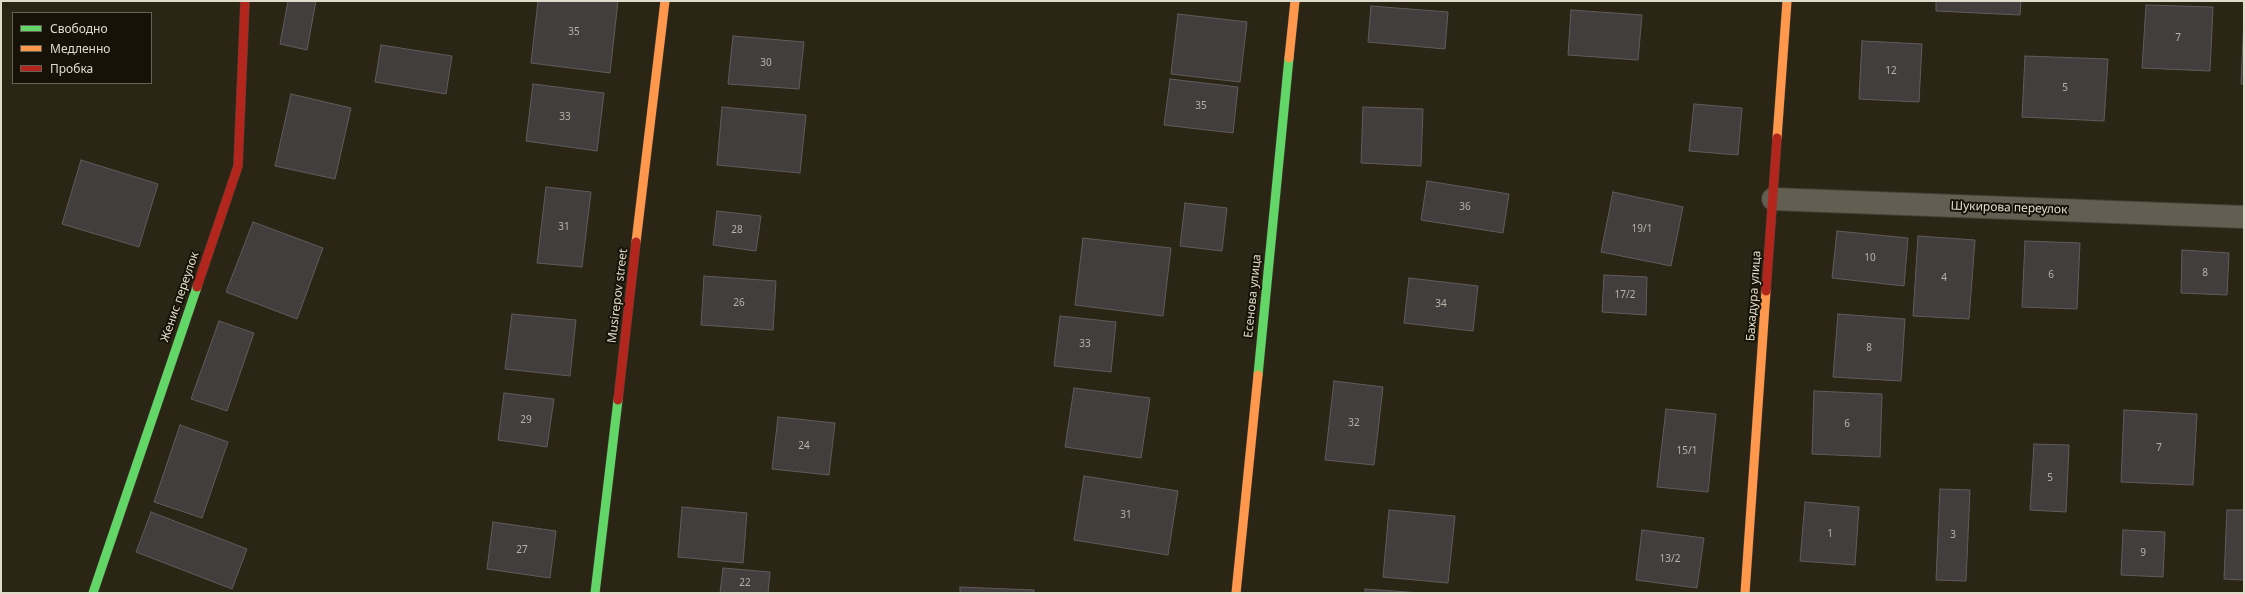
<!DOCTYPE html>
<meta charset="utf-8">
<style>
body{margin:0}
#map{position:relative;width:2245px;height:594px;overflow:hidden;background:#2b2516;font-family:"Noto Sans",sans-serif}
canvas{display:block}
.frame{position:absolute;inset:0;border:2px solid #e0daca;pointer-events:none}
.legend{position:absolute;left:12px;top:12px;width:140px;height:72px;box-sizing:border-box;background:#171207;border:1px solid #676255;margin:0;padding:5px 7px;list-style:none;font-size:12px;color:#e0daca}
.legend li{display:flex;align-items:center;gap:8px;height:20px}
.legend b{width:20px;border:1px solid #676255}
</style>
<div id="map">
<canvas width="2245" height="594"></canvas>
<div class="frame"></div>
<ul class="legend">
<li><b style="height:5px;background:#63d668"></b>Свободно</li>
<li><b style="height:5px;background:#ff974d"></b>Медленно</li>
<li><b style="height:5px;background:#b3261e"></b>Пробка</li>
</ul>
</div>
<script>
const c = document.querySelector('canvas').getContext('2d');
c.lineJoin = 'round';
function fillPath(path, color) { c.fillStyle = color; c.fill(path, 'evenodd'); }
const toPath = rows => new Path2D(rows.map(r => 'M' + r).join(''));
function trace(path, color, width, dash) { c.strokeStyle = color; c.lineWidth = width; c.lineCap = dash ? 'butt' : 'round'; c.setLineDash(dash || []); c.stroke(path); }
function drawText(font, color, halo, rows, align = 'center') {
  c.font = font + ' "Noto Sans",sans-serif'; c.lineWidth = 4; c.setLineDash([]); c.textBaseline = 'middle'; c.strokeStyle = halo; c.fillStyle = color; for (const [text, x, y, turn = 0] of rows) {
    c.save(); c.translate(x, y); c.rotate((+turn || 0) * Math.PI / 180); c.textAlign = isNaN(turn) ? turn : align; if (halo) c.strokeText(text, 0, 0); c.fillText(text, 0, 0); c.restore();
  }
}
const building = toPath([
 [288,1,316,1,307,50,280,44,288,1],
 [538,1,618,1,610,73,531,63,538,1],
 [1936,1,2021,1,2020,15,1936,11,1936,1],
 [2146,5,2213,7,2210,71,2142,68,2146,5],
 [1371,6,1448,12,1445,49,1368,42,1371,6],
 [1571,10,1642,15,1638,60,1568,55,1571,10],
 [1178,14,1247,22,1240,82,1171,74,1178,14],
 [2244,18,2244,84,2241,84,2244,18],
 [733,36,804,42,799,89,728,84,733,36],
 [1862,41,1922,44,1919,102,1859,99,1862,41],
 [381,45,452,56,446,94,375,82,381,45],
 [2025,56,2108,59,2104,121,2022,117,2025,56],
 [1170,79,1238,87,1233,133,1164,125,1170,79],
 [533,84,604,93,597,151,526,141,533,84],
 [291,94,351,108,335,179,275,166,291,94],
 [1694,104,1742,108,1738,155,1689,151,1694,104],
 [722,107,806,115,800,173,717,165,722,107],
 [1363,107,1423,109,1421,166,1361,163,1363,107],
 [81,160,158,184,139,247,62,224,81,160],
 [1427,181,1509,194,1503,233,1421,220,1427,181],
 [546,187,591,192,582,267,537,263,546,187],
 [1613,192,1683,207,1671,266,1601,252,1613,192],
 [1185,203,1227,208,1222,251,1180,246,1185,203],
 [717,211,761,216,756,251,713,245,717,211],
 [253,222,323,248,297,319,226,292,253,222],
 [1837,231,1908,238,1904,286,1832,278,1837,231],
 [1918,236,1975,240,1969,319,1913,316,1918,236],
 [1083,238,1171,248,1163,316,1075,305,1083,238],
 [2025,241,2080,243,2077,309,2022,307,2025,241],
 [2182,250,2229,253,2227,295,2181,293,2182,250],
 [1604,275,1647,277,1646,315,1602,312,1604,275],
 [704,276,776,281,773,330,701,325,704,276],
 [1409,278,1478,286,1473,331,1404,323,1409,278],
 [512,314,576,320,570,376,505,369,512,314],
 [1838,314,1905,319,1901,381,1833,377,1838,314],
 [1060,316,1116,322,1111,372,1054,366,1060,316],
 [219,321,254,333,227,411,191,399,219,321],
 [1334,381,1383,387,1374,465,1325,460,1334,381],
 [1074,388,1150,398,1141,458,1065,447,1074,388],
 [1814,391,1882,394,1880,457,1812,454,1814,391],
 [504,393,554,399,547,447,498,440,504,393],
 [1666,409,1716,414,1708,492,1657,487,1666,409],
 [2124,410,2197,414,2193,485,2121,482,2124,410],
 [778,417,835,423,829,475,772,469,778,417],
 [180,425,228,442,202,518,154,502,180,425],
 [2034,444,2069,445,2066,512,2030,510,2034,444],
 [1084,476,1178,491,1168,555,1074,540,1084,476],
 [1940,489,1970,490,1966,581,1936,580,1940,489],
 [1805,502,1859,507,1855,565,1800,561,1805,502],
 [682,507,747,513,743,563,678,557,682,507],
 [1389,510,1455,516,1448,583,1383,577,1389,510],
 [2227,510,2244,510,2244,580,2224,579,2227,510],
 [151,512,247,549,232,589,136,552,151,512],
 [493,522,556,531,550,578,487,569,493,522],
 [1642,530,1704,538,1697,588,1636,580,1642,530],
 [2123,530,2165,532,2163,577,2121,575,2123,530],
 [723,568,770,572,768,593,720,593,723,568],
 [960,587,1034,590,1034,593,960,593,960,587],
 [1365,589,1421,593,1365,593,1365,589]
]);
fillPath(building, '#423e3e');
trace(building, '#605c5b', 1);
const street = toPath([
 [1773,199,2244,217]
]);
const fast = toPath([
 [1258,375,1289,58],
 [93,593,197,287],
 [595,593,618,400]
]);
const slow = toPath([
 [1289,58,1295,1],
 [1777,138,1787,1],
 [636,242,665,1],
 [1236,593,1258,375],
 [1745,593,1766,291]
]);
const jam = toPath([
 [197,287,238,166,245,1],
 [1766,291,1777,138],
 [618,400,636,242]
]);
trace(street, '#444034', 24);
trace(fast, '#444034', 10);
trace(slow, '#444034', 10);
trace(jam, '#444034', 10);
trace(street, '#635e52', 22);
trace(fast, '#63d668', 9);
trace(slow, '#ff974d', 9);
trace(jam, '#b3261e', 9);
drawText('10px', '#b8b3a7', null, [
 ["35",574,32],
 ["7",2178,38],
 ["30",766,63],
 ["12",1891,71],
 ["5",2065,88],
 ["35",1201,106],
 ["33",565,117],
 ["36",1465,207],
 ["31",564,227],
 ["19/1",1642,229],
 ["28",737,230],
 ["10",1870,258],
 ["8",2205,273],
 ["6",2051,275],
 ["4",1944,278],
 ["17/2",1625,295],
 ["26",739,303],
 ["34",1441,304],
 ["33",1085,344],
 ["8",1869,348],
 ["29",526,420],
 ["32",1354,423],
 ["6",1847,424],
 ["24",804,446],
 ["7",2159,448],
 ["15/1",1687,451],
 ["5",2050,478],
 ["31",1126,515],
 ["1",1830,534],
 ["3",1953,535],
 ["27",522,550],
 ["9",2143,553],
 ["13/2",1670,559],
 ["22",745,583]
]);
drawText('12px', '#e0daca', '#171207', [
 ["Шукирова переулок",2009,208,2],
 ["Musirepov street",618,296,-83],
 ["Есенова улица",1253,296,-84],
 ["Бахадура улица",1754,296,-86],
 ["Женис переулок",180,297,-71]
]);
</script>
